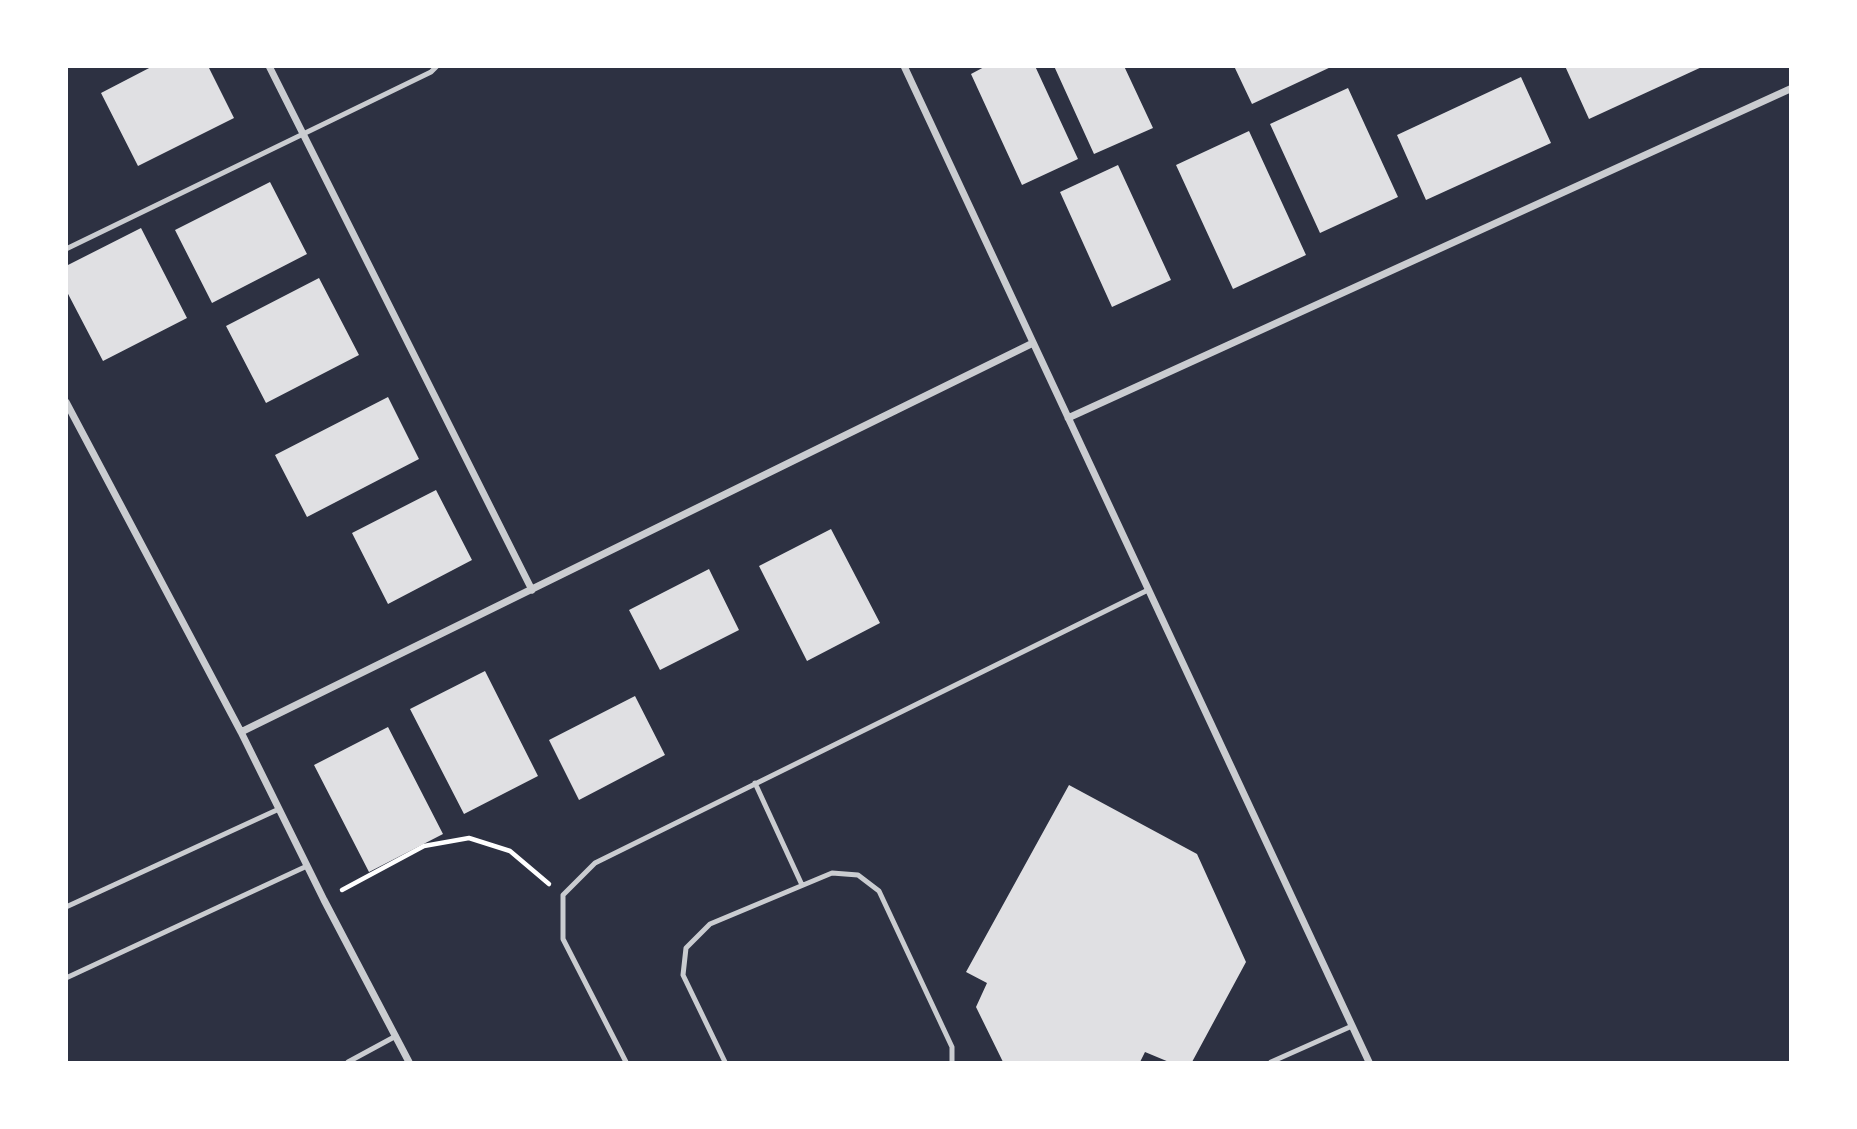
<!DOCTYPE html>
<style>
body{margin:0}
#map{position:relative;width:1857px;height:1129px;overflow:hidden;background:#2d3142;font-family:"Alegreya Sans",sans-serif}
canvas{display:block}
.frame{position:absolute;inset:0;border:68px solid #fff;pointer-events:none}
</style>
<div id="map">
<canvas width="1857" height="1129"></canvas>
<div class="frame"></div>
</div>
<script>
const c = document.querySelector('canvas').getContext('2d');
c.lineJoin = 'round';
function fillPath(path, color) { c.fillStyle = color; c.fill(path, 'evenodd'); }
const toPath = rows => new Path2D(rows.map(r => 'M' + r).join(''));
function trace(path, color, width, dash) { c.strokeStyle = color; c.lineWidth = width; c.lineCap = dash ? 'butt' : 'round'; c.setLineDash(dash || []); c.stroke(path); }
fillPath(toPath([
 [153,66,208,66,234,118,138,166,101,93],
 [986,66,1035,66,1078,159,1022,185,971,74],
 [1054,66,1124,66,1153,128,1094,154],
 [1234,66,1333,66,1252,104],
 [1565,66,1704,66,1589,119],
 [1521,77,1551,143,1426,200,1397,135],
 [1348,88,1398,197,1320,233,1270,124],
 [1249,131,1306,255,1233,289,1176,165],
 [1118,165,1171,280,1112,307,1060,192],
 [270,182,307,254,212,303,175,230],
 [141,228,187,318,103,361,66,290,66,266],
 [319,278,359,355,266,403,226,326],
 [388,397,419,459,307,517,275,455],
 [436,490,472,560,388,604,352,533],
 [831,529,880,623,807,661,759,566],
 [709,569,739,630,660,670,629,610],
 [485,671,538,776,464,814,410,709],
 [635,696,665,755,579,800,549,740],
 [388,727,443,834,369,872,314,765],
 [1069,785,1197,854,1246,962,1192,1062,1169,1062,1145,1052,1140,1062,1003,1062,976,1007,987,983,966,972]
]), '#e0e0e3');
trace(toPath([
 [342,890,424,846,469,838,510,851,549,884]
]), '#fff', 4.5);
trace(toPath([
 [66,249,431,72,437,66],
 [755,783,802,885],
 [66,907,279,809],
 [66,978,307,866],
 [348,1062,396,1036],
 [626,1062,563,939,563,895,595,863,1148,590],
 [725,1062,683,975,686,948,710,924,832,873,858,875,879,891,952,1047,952,1062],
 [1271,1062,1352,1026]
]), '#caccd0', 5);
trace(toPath([
 [269,66,532,590],
 [904,66,1369,1062],
 [66,402,241,732,324,900,409,1062],
 [1068,418,1790,89],
 [241,732,1033,343]
]), '#caccd0', 7);
</script>
